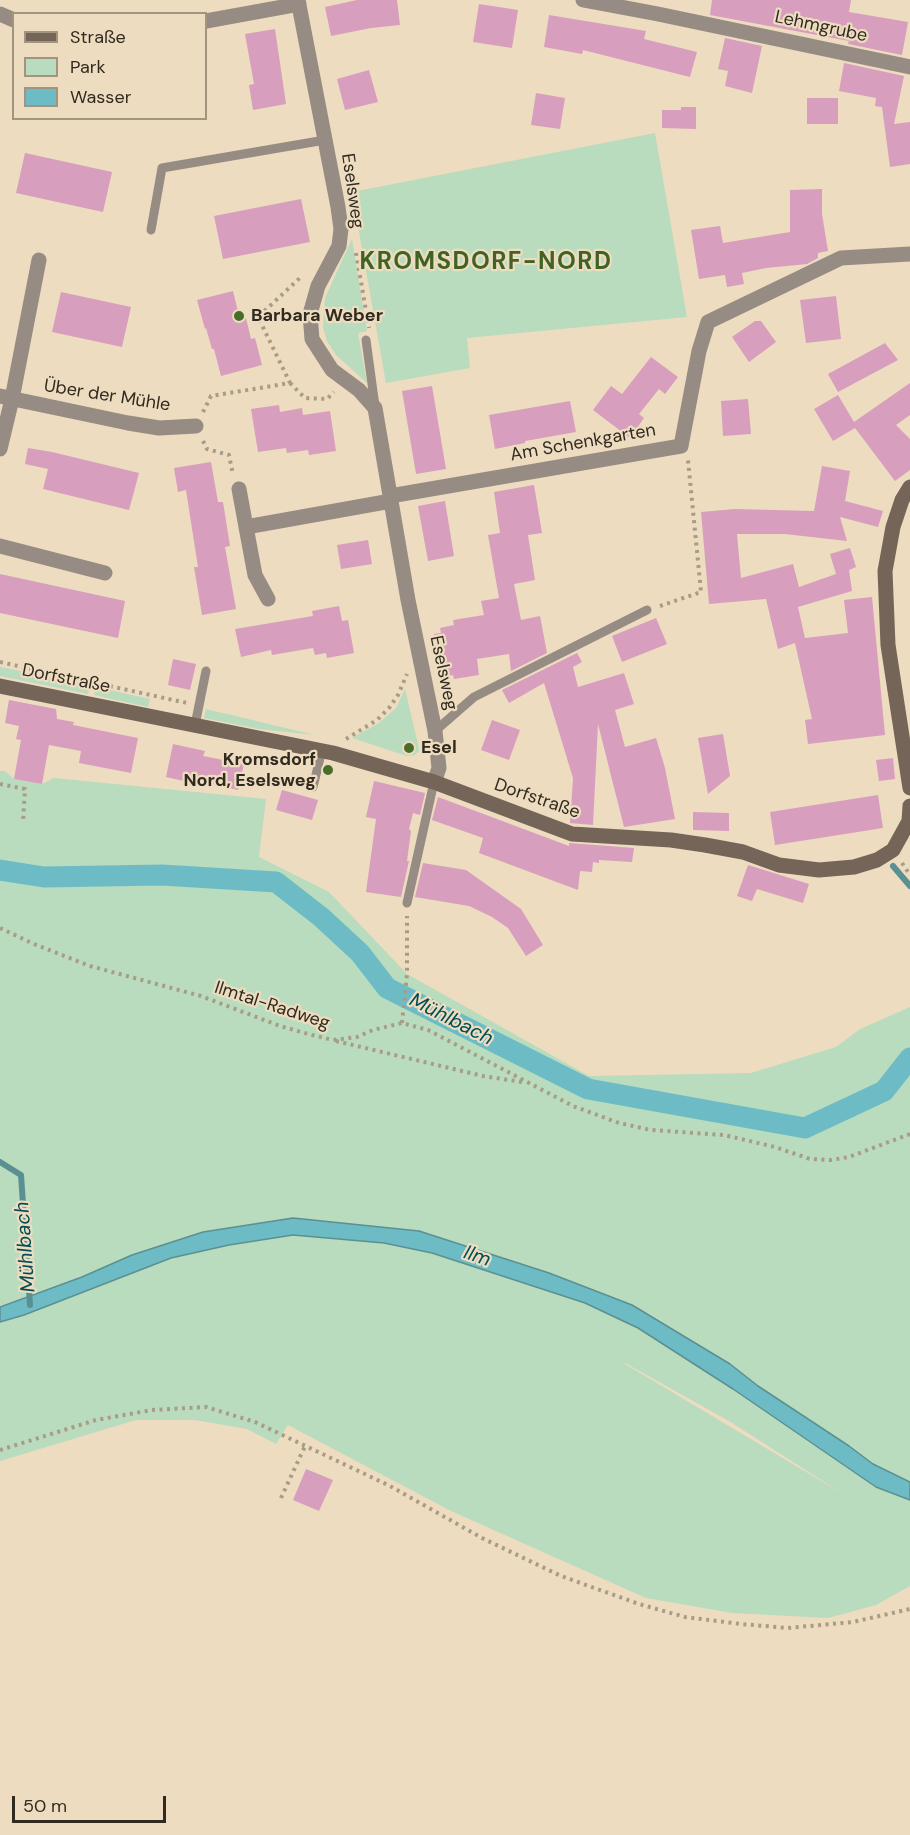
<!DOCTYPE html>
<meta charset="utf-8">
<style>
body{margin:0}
#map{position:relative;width:910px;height:1835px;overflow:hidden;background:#eddcc0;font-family:"DM Sans",sans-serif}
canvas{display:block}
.legend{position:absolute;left:12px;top:12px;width:195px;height:108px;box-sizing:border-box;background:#eddcc0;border:2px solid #a19580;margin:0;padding:8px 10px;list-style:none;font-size:18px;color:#302a1f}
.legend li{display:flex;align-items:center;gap:12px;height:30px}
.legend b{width:30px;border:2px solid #a19580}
.scale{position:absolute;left:12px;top:1796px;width:154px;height:27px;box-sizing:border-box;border:3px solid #302a1f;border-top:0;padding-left:8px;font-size:18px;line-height:21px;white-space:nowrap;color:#302a1f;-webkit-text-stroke:4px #eddcc0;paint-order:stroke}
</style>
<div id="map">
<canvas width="910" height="1835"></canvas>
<ul class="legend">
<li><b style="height:8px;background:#756458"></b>Straße</li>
<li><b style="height:16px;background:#b8dcbd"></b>Park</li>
<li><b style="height:16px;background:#6dbcc5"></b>Wasser</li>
</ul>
<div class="scale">50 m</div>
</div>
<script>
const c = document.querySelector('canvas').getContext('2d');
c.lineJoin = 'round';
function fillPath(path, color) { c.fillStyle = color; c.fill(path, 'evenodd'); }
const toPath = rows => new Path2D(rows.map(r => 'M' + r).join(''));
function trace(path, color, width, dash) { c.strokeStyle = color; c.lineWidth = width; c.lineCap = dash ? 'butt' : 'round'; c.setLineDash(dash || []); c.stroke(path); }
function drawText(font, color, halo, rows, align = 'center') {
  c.font = font + ' "DM Sans",sans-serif'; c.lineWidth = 4.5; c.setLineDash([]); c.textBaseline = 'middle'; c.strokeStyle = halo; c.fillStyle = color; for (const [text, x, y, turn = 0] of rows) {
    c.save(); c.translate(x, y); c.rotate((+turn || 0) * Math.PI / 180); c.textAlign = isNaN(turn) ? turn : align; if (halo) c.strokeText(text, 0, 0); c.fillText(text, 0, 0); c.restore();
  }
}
fillPath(toPath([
 [655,133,687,317,467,338,470,368,386,383,352,192],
 [352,239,367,331,358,333,367,383,336,355,327,341,323,327,325,298],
 [0,667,90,685,88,694,0,676],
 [96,687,150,699,148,707,94,695],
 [405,689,418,744,419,751,415,755,407,756,352,738,379,723,396,708],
 [206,709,315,735,259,729,204,718],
 [0,771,5,771,14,779,42,784,54,778,266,799,259,857,329,892,407,974,589,1076,751,1073,836,1047,860,1029,910,1007,910,1586,876,1605,828,1618,732,1613,646,1598,451,1511,288,1425,276,1444,247,1429,195,1420,136,1420,0,1461],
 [625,1363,729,1421,843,1494,625,1364]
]), '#b8dcbd');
const water = toPath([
 [293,1218,419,1231,549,1273,632,1305,730,1364,758,1386,849,1446,873,1464,910,1482,910,1500,876,1487,733,1389,638,1328,585,1303,432,1253,384,1243,293,1235,229,1245,171,1258,24,1315,0,1322,0,1307,82,1277,132,1255,203,1232,293,1218]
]);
fillPath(water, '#6dbcc5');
trace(water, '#5b9093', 1.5);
trace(toPath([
 [893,866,910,886],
 [0,1162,21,1175,30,1305]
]), '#5b9093', 6);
trace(toPath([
 [0,870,44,877,162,875,276,882,321,917,360,953,387,988,588,1089,805,1128,884,1091,910,1058]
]), '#6dbcc5', 21);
fillPath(toPath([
 [357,0,397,0,400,25,371,28,331,36,325,7],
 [712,0,851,0,849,12,908,22,902,55,848,44,849,41,710,15],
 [479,4,518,10,512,48,473,42],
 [549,15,646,31,644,39,697,52,690,77,583,50,582,54,544,47],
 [275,29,286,104,253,110,249,85,254,84,245,34],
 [725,38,762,46,752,93,725,86,728,71,718,69],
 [844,63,904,76,894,124,910,122,910,164,890,167,882,107,875,106,876,98,839,91],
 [369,70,378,102,345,110,337,79],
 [536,93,565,98,560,129,531,125],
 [807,98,838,98,838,124,807,124],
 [681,107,696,107,696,129,662,128,662,110,681,110],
 [25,153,112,172,103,212,16,193],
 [822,189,822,214,828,251,818,253,818,258,807,264,766,268,742,273,744,284,727,287,725,275,699,279,691,230,720,226,723,243,790,232,790,190],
 [301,199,310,242,223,259,214,216],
 [233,291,240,320,246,318,251,339,255,338,262,365,221,376,214,349,212,349,206,328,205,329,197,300],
 [61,292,131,307,122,347,52,332],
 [836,296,841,339,806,343,800,300],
 [755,321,761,321,776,342,749,362,732,337],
 [885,343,898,360,838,392,828,374],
 [651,357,678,377,665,394,659,389,639,414,644,418,630,438,593,410,611,386,622,394],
 [910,383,910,415,896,425,910,439,910,470,895,481,855,428,833,441,814,409,838,395,854,422],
 [432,386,446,469,416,474,402,391],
 [748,399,751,434,723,436,721,401],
 [570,401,576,432,525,441,525,443,495,449,489,415],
 [279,405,280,412,302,408,303,415,330,411,336,451,309,455,308,450,287,453,286,448,258,452,251,409],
 [28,448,52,452,139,473,129,510,43,489,48,469,25,464],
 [211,462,218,502,223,502,230,546,225,547,236,609,202,615,194,567,198,567,186,490,178,492,174,468],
 [822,466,850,471,845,501,883,511,878,527,840,517,847,541,785,534,737,534,741,578,793,564,799,587,836,574,830,554,850,548,856,567,849,570,852,591,798,607,805,638,848,633,844,600,872,597,885,735,808,744,805,720,812,719,795,643,778,649,766,599,709,604,701,512,735,509,814,511],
 [534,485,542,533,528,535,535,580,514,584,521,620,540,616,547,653,511,671,509,654,477,659,479,675,454,679,453,675,440,677,434,634,441,633,440,628,454,625,453,620,484,615,481,601,499,598,488,535,500,533,494,492],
 [445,501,454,556,428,561,418,506],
 [368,540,372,564,341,569,337,545],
 [0,574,125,601,118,638,0,613],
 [339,606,342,621,348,620,354,653,327,658,326,653,315,655,313,648,272,655,271,650,241,657,235,629,313,616,312,611],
 [656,618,667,644,622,662,612,636],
 [577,653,582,662,573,667,578,687,624,673,634,704,615,710,625,747,656,738,665,768,675,819,624,827,598,724,593,825,570,823,573,778,544,683,509,703,502,690],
 [173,659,196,664,190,690,168,685],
 [9,700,56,709,57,719,74,722,73,725,138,738,131,773,79,763,81,751,49,745,42,784,14,779,21,740,16,739,19,726,5,723],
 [492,720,520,730,509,760,481,750],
 [723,734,730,776,708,794,698,738],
 [173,744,205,751,203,756,244,764,238,790,198,781,197,784,166,777],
 [893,758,895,779,879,781,876,760],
 [374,781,425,793,420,815,413,813,409,829,411,831,407,861,409,861,401,897,366,892,376,819,366,817],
 [282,790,318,800,312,820,276,810],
 [878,795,883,828,775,845,770,812],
 [438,797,569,846,569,843,634,848,632,862,599,860,599,863,593,862,592,872,580,871,578,890,479,853,483,838,432,820],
 [693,812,729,813,729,831,693,830],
 [423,863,466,870,521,909,543,945,526,956,508,928,492,917,469,906,415,897],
 [748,865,809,884,803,903,757,889,752,901,737,896],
 [306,1469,333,1480,319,1511,293,1500]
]), '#d89ebd');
trace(toPath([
 [356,253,369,328],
 [290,383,305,398,327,399,334,392],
 [203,412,211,396,290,383,258,317,302,276],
 [203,441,207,449,229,455,233,475],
 [660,606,701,592,688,460],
 [0,662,187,703],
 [346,739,377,720,389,708,398,695,407,674],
 [0,784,25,789,23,822],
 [902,863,910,875],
 [0,928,34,944,90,966,201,996,280,1026,312,1035,333,1040,357,1037,373,1030,402,1023,428,1030,573,1106,619,1123,651,1130,724,1135,775,1147,810,1159,831,1160,849,1157,910,1134],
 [402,1023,407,974,407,916],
 [336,1041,483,1076,522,1082],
 [0,1450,96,1420,152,1410,206,1407,255,1422,390,1486,482,1538,561,1576,639,1604,685,1617,741,1624,788,1628,853,1622,910,1609],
 [281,1498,305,1446]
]), '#a99c86', 4, [3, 4.5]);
trace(toPath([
 [151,230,162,168,325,140],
 [366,340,375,406],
 [195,725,206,671],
 [435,731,474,697,647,610],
 [313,787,322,750],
 [407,903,434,782]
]), '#978c83', 9);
trace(toPath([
 [298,0,338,207,341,229,339,246,318,286,310,314,312,339,332,370,359,390,375,408,408,600,435,731,439,768,434,782],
 [583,0,658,14,910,67],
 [0,14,14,20],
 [206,21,299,4],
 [0,396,128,423,159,428,196,426],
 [0,449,12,399,39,260],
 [239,489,246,527],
 [390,496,681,446,699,351,708,322,841,258,910,254],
 [0,546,105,573],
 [268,599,255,575,246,527,391,501]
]), '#978c83', 15);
trace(toPath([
 [910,487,902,500,893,527,885,571,888,645,910,788],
 [0,686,333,753,434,782,572,834,671,840,705,845,743,852,779,865,819,870,854,867,877,860,893,850,909,821,910,806]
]), '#756458', 15);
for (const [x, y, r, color] of [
 [239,316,6,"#476d27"],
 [409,748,6,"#476d27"],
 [328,770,6,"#476d27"]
]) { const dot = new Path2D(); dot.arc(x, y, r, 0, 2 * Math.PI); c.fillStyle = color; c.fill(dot); trace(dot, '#eddcc0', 2); }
drawText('18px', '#302a1f', '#eddcc0', [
 ["Lehmgrube",821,27,12],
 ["Eselsweg",352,191,82],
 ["Über der Mühle",107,396,9],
 ["Am Schenkgarten",583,443,-10],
 ["Eselsweg",443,673,78],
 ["Dorfstraße",66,679,11],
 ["Dorfstraße",537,799,19],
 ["Ilmtal-Radweg",272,1006,18]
]);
drawText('bold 18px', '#302a1f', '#eddcc0', [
 ["Barbara Weber",251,316],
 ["Esel",421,748],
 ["Kromsdorf",316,760,"right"],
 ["Nord, Eselsweg",316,781,"right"]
], 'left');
drawText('italic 20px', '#014e54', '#eddcc0', [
 ["Mühlbach",451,1020,27],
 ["Mühlbach",26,1247,-94],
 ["Ilm",477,1257,19]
]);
c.letterSpacing = '1.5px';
drawText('bold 24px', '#406324', '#eddcc0', [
 ["KROMSDORF-NORD",486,263]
]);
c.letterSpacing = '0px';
</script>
